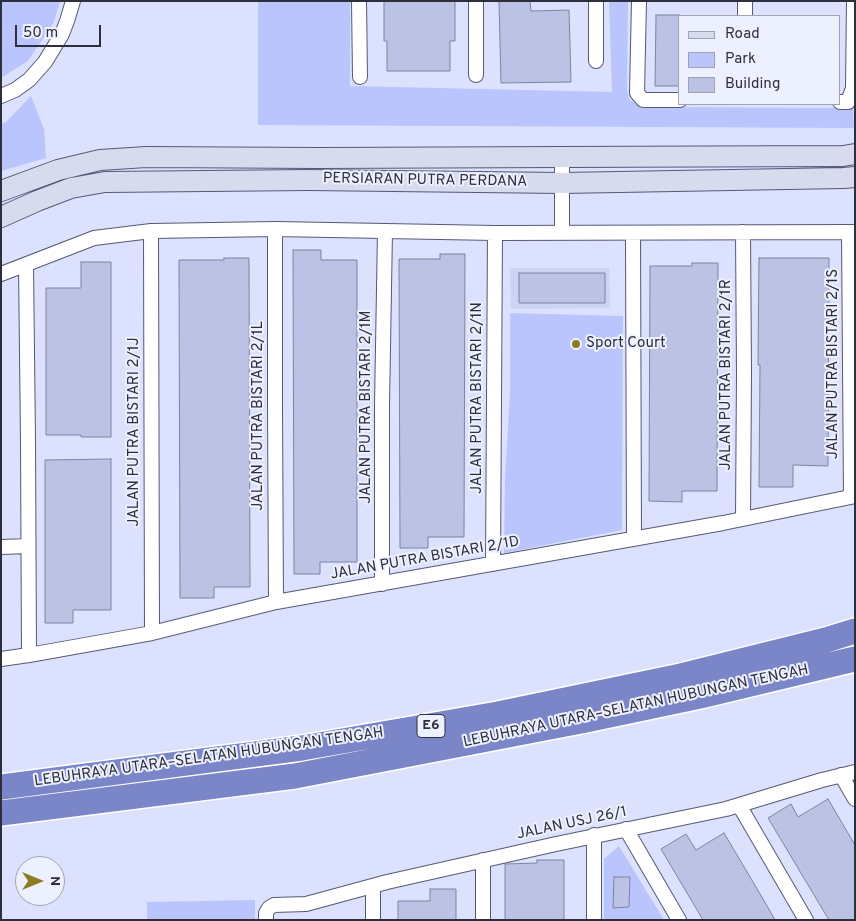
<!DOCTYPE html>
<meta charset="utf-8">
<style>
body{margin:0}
#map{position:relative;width:856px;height:921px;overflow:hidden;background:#dce2fd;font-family:Overpass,sans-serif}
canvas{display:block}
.frame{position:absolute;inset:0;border:2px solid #2d2f3c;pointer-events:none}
.legend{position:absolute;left:678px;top:15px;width:162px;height:90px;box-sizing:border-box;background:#edf0fe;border:1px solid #a0a3b0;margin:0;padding:6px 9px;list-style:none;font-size:15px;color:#2d2f3c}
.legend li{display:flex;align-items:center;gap:10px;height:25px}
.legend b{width:25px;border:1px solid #a0a3b0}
.north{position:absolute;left:15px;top:856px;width:50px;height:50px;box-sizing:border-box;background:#edf0fe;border:1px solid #a0a3b0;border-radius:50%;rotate:90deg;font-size:14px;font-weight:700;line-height:20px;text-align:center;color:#2d2f3c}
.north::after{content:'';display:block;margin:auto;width:18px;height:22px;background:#8f7b21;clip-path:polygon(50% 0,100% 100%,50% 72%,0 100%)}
.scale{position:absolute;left:15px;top:25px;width:86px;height:22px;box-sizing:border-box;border:2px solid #2d2f3c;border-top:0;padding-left:6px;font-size:15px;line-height:18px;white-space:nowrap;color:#2d2f3c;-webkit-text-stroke:4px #edf0fe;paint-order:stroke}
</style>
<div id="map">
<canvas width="856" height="921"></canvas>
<div class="frame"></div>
<ul class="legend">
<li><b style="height:6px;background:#d7dbee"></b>Road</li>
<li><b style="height:14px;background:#bac5fd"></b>Park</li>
<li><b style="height:14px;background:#bbc2e3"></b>Building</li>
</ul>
<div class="north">N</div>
<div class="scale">50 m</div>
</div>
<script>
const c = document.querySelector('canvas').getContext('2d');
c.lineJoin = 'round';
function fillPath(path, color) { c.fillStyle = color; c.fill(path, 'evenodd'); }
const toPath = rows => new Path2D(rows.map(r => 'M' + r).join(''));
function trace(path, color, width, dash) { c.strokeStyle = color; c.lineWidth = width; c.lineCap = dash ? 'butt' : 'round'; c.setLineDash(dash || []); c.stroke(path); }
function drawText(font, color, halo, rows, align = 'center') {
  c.font = font + ' Overpass,sans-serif'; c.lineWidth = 4; c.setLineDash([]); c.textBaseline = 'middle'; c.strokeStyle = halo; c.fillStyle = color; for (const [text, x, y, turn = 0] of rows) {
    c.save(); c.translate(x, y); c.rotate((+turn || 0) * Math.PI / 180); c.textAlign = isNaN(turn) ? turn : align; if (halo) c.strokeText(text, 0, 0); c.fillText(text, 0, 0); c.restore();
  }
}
fillPath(toPath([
 [510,268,609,268,610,308,511,309]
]), '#ccd3f3');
fillPath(toPath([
 [1,1,60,1,54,22,28,61,1,78],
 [258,1,350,1,350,86,612,92,609,1,628,1,627,89,629,99,640,107,853,108,854,128,258,125],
 [31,96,44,129,46,158,1,171,1,124,6,122],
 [510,313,623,316,622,530,504,553,505,477,510,394],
 [619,846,664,920,604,920,604,859],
 [255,900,255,920,147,920,147,902]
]), '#bac5fd');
const building = toPath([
 [384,1,455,1,455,41,450,41,450,71,387,71,387,41,384,41,384,1],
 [499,1,530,1,531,11,569,10,571,82,501,83,499,1],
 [656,15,680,15,680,86,655,86,656,15],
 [293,250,321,250,321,260,357,260,357,562,320,562,320,574,294,574,293,250],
 [440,254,465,254,464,537,428,537,428,548,400,548,399,259,440,259,440,254],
 [224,258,249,258,250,587,214,587,214,598,180,598,179,260,224,260,224,258],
 [759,258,829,258,828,466,793,465,793,487,759,487,760,365,758,365,759,258],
 [81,262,111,262,111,437,81,437,81,435,46,435,46,288,81,288,81,262],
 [692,263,718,263,717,491,682,491,682,502,649,501,650,266,692,266,692,263],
 [519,273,605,273,605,303,519,303,519,273],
 [111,459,111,610,73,610,73,623,45,623,45,460,111,459],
 [828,799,855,845,855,920,829,920,768,818,791,804,798,817,828,799],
 [724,833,766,904,775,920,703,920,661,849,686,834,696,850,724,833],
 [537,860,564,860,564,920,505,920,505,864,537,863,537,860],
 [614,877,630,877,629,907,613,908,614,877],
 [430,889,456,889,456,920,398,920,398,901,430,901,430,889]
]);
fillPath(building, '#bbc2e3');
trace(building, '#7d83a2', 1);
const minor = toPath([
 [359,1,360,77],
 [476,1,476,75],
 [596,1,596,61],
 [639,1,637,93,643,100,680,100],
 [745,16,745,1],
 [1,96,15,90,29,80,45,62,62,34,67,21,73,1],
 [840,102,848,102,853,88,854,1],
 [275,229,275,406,276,602],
 [151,231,152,633],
 [562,232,562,157],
 [849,232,851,496],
 [633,233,634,538],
 [26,265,28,441,29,655],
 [1,274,94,238,151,231,275,229,495,233,855,232],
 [743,518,744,373,743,232],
 [1,547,28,546],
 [493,564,495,233],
 [382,584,382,405,385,231],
 [1,659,29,655,152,633,276,602,723,523,855,496],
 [841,775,855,799],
 [739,805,806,920],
 [626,829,679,920],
 [266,920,266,913,269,908,274,905,306,904,387,882,556,844,726,809,822,780,855,772],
 [373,920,373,886],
 [483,920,483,860],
 [594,920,594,835]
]);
const secondary = toPath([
 [1,191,58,170,100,160,146,157,318,158,562,157,843,156,855,154],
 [1,217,37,201,71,188,105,182,308,180,562,183,844,178,855,177]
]);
const motorway = toPath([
 [1,787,302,748,498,714,681,676,826,640,855,631],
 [1,813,295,776,586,720,700,696,855,659]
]);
trace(minor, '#545976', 16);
trace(secondary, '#545976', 22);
trace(motorway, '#fff', 28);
trace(minor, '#fff', 14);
trace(secondary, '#d7dbee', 20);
trace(motorway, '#7b86c8', 25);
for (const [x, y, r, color] of [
 [576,344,5,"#8f7b21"]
]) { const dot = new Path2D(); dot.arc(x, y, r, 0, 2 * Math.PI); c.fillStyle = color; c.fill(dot); trace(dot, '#edf0fe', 2); }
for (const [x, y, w] of [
 [431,726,28]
]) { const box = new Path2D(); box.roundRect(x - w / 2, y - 11.5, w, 23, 4); c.fillStyle = '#edf0fe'; c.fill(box); trace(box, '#2d2f3c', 1); }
drawText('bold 14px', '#2d2f3c', null, [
 ["E6",431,726]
]);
drawText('15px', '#2d2f3c', '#edf0fe', [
 ["PERSIARAN PUTRA PERDANA",425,181,1],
 ["JALAN PUTRA BISTARI 2/1S",834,364,-90],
 ["JALAN PUTRA BISTARI 2/1R",727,375,-90],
 ["JALAN PUTRA BISTARI 2/1N",478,398,-90],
 ["JALAN PUTRA BISTARI 2/1M",367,407,-90],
 ["JALAN PUTRA BISTARI 2/1L",259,416,-90],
 ["JALAN PUTRA BISTARI 2/1J",135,432,-90],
 ["JALAN PUTRA BISTARI 2/1D",425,559,-10],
 ["LEBUHRAYA UTARA–SELATAN HUBUNGAN TENGAH",636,707,-12],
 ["LEBUHRAYA UTARA–SELATAN HUBUNGAN TENGAH",209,758,-8],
 ["JALAN USJ 26/1",572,824,-12]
]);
drawText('15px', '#2d2f3c', '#edf0fe', [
 ["Sport Court",586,344]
], 'left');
</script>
